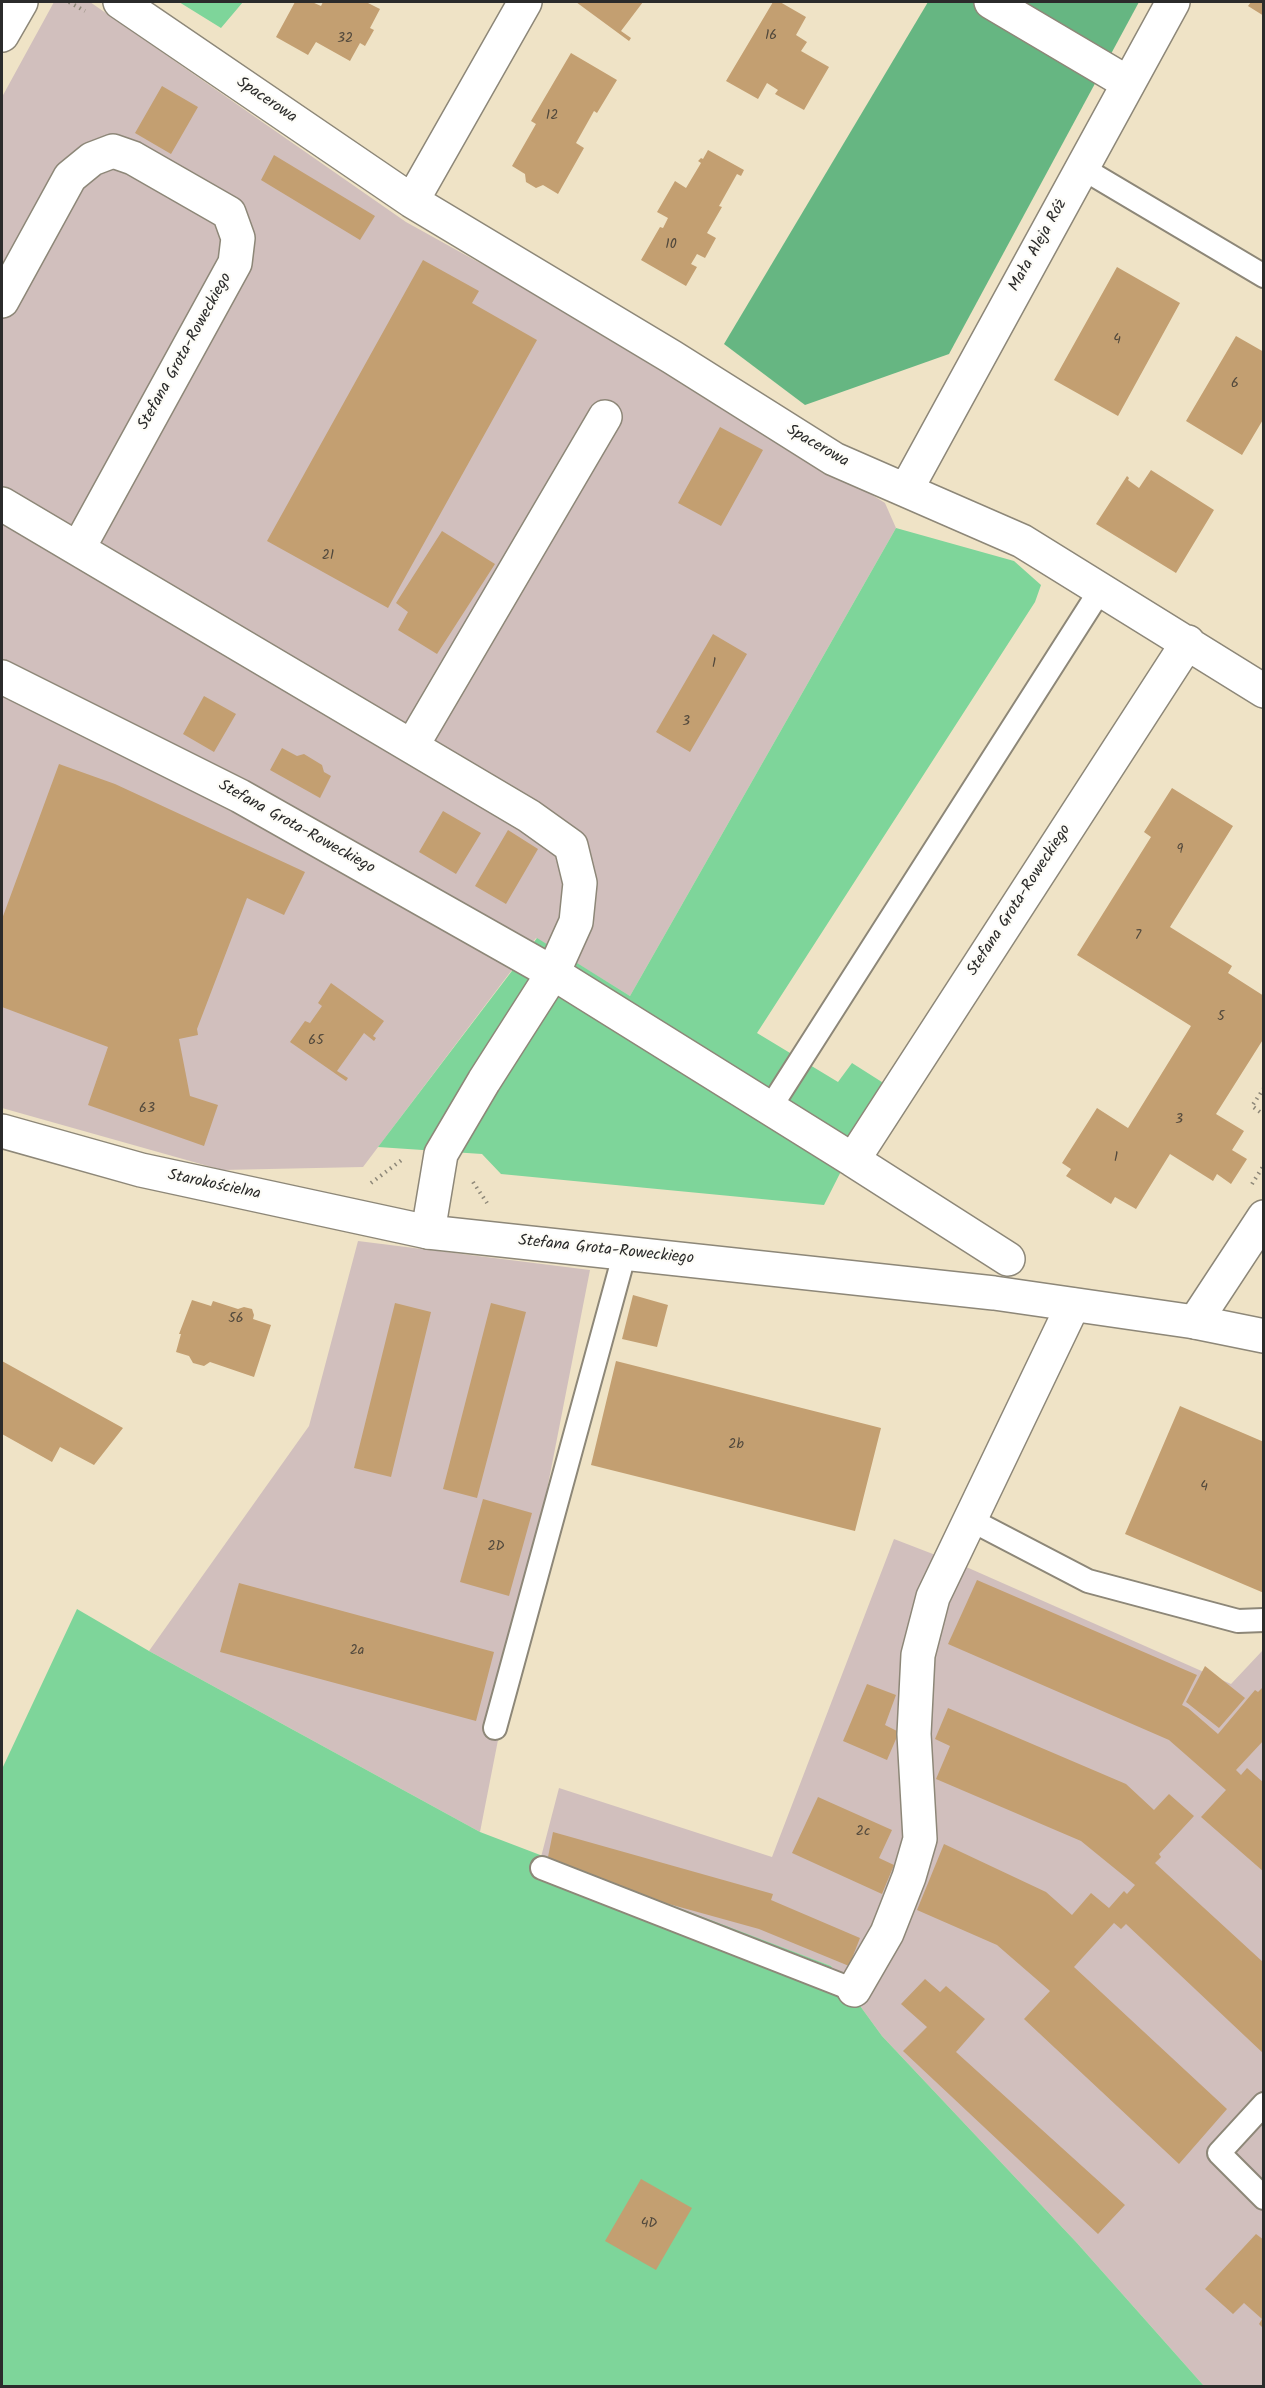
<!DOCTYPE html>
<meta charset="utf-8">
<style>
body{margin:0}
#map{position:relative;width:1265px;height:2388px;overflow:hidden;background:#efe3c6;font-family:Kalam,sans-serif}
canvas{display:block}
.frame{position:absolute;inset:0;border:3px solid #2b2b2b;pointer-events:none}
</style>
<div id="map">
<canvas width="1265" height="2388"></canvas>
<div class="frame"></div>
</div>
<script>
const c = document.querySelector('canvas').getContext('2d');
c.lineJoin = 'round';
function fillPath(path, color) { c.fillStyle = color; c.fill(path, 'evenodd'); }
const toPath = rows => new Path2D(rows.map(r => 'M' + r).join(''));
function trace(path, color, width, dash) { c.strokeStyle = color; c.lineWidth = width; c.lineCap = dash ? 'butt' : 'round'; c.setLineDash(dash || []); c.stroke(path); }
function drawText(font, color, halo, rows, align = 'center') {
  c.font = font + ' Kalam,sans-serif'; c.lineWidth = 4.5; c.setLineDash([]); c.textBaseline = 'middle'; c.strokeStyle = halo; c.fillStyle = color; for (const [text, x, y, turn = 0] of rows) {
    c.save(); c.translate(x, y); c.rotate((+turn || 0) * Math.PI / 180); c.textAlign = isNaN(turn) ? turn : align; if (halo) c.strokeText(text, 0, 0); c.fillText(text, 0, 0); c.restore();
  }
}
fillPath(toPath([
 [54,2,90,2,406,222,655,360,885,503,896,528,630,996,536,938,363,1167,222,1170,2,1108,2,97],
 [358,1241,590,1270,480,1832,149,1651,309,1426],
 [894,1539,964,1566,1231,1684,1263,1650,1263,2386,1204,2386,1077,2243,882,2036,831,1966,541,1857,559,1788,772,1857]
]), '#d1bfbd');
fillPath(toPath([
 [179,2,243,2,221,28],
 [896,528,1014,561,1041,585,1035,602,757,1033,838,1082,852,1063,885,1084,824,1205,501,1174,482,1154,378,1147,537,938,630,996],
 [77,1609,149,1651,480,1832,831,1966,882,2036,1077,2243,1204,2386,2,2386,2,1769]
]), '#7ed59a');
fillPath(toPath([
 [928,2,1139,2,949,354,805,405,724,344]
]), '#66b682');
fillPath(toPath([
 [295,2,312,2,321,6,323,2,366,2,380,9,370,28,374,30,365,46,360,43,350,61,316,42,308,55,276,37],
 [576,2,643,2,621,31,631,38,629,41],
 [773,2,780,2,806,17,796,35,807,42,801,51,829,67,804,110,775,94,778,90,767,83,758,99,726,81],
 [1251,2,1264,2,1264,16,1248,6],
 [571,53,617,80,597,113,594,111,576,143,584,148,558,194,543,185,536,188,526,182,525,174,512,166,536,124,531,121],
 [162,86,198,107,171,154,135,133],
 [708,150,744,170,741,176,737,174,719,206,722,207,707,233,716,238,705,258,697,254,691,264,697,267,686,286,641,260,660,227,663,228,668,218,657,212,675,181,686,188,701,163,698,161,701,158,703,159],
 [274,155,375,216,360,240,261,180],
 [423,260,479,291,472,303,537,340,388,608,267,541],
 [1117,267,1180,303,1118,416,1054,380],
 [1236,336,1264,352,1264,418,1242,455,1186,421],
 [720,427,763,450,721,526,678,503],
 [1151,470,1214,510,1176,573,1096,524,1127,476,1129,478,1128,480,1139,488],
 [442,531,495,564,437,654,398,630,408,612,396,603],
 [713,634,747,654,690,752,656,732],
 [204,696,236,714,214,752,183,734],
 [282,748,297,756,304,754,322,765,324,772,331,776,320,798,270,770],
 [59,764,115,784,305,872,284,915,247,898,197,1029,198,1035,179,1039,190,1096,218,1105,204,1146,88,1105,108,1047,2,1007,2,919],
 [1172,788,1233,826,1170,927,1232,966,1228,973,1264,996,1264,1038,1216,1114,1244,1131,1232,1150,1247,1159,1231,1184,1217,1174,1213,1181,1170,1154,1136,1209,1115,1197,1111,1204,1066,1176,1071,1169,1062,1163,1097,1108,1128,1128,1191,1026,1077,955,1151,837,1144,832],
 [443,811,481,833,456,874,419,852],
 [508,830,538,849,506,904,475,886],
 [331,983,384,1021,373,1036,376,1038,374,1041,364,1033,337,1071,348,1078,346,1081,290,1042,305,1021,310,1023,322,1006,318,1003],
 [633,1295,668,1305,657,1347,622,1339],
 [192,1300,211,1306,213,1301,238,1309,244,1307,252,1309,254,1315,253,1319,271,1325,254,1377,210,1362,204,1366,193,1363,189,1356,176,1352,181,1334,179,1334],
 [395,1303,431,1312,391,1477,354,1468],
 [491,1303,526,1312,477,1498,443,1489],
 [2,1361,123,1428,94,1465,60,1447,52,1462,2,1434],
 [616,1361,881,1428,855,1531,591,1465],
 [1180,1406,1264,1442,1264,1593,1125,1534],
 [483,1499,532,1513,509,1596,460,1582],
 [977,1580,1197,1675,1182,1705,1188,1708,1218,1734,1255,1690,1258,1692,1264,1686,1264,1740,1236,1770,1241,1775,1247,1768,1264,1783,1264,1872,1201,1817,1226,1790,1169,1740,948,1644],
 [239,1583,494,1652,476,1721,220,1652],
 [1205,1666,1245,1698,1219,1728,1186,1702],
 [867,1684,896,1695,885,1725,899,1732,887,1760,843,1741],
 [948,1708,1126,1784,1154,1810,1169,1794,1194,1816,1159,1854,1161,1857,1155,1863,1264,1963,1264,2054,1126,1924,1121,1929,1114,1923,1074,1967,1227,2109,1179,2164,1024,2019,1050,1991,997,1945,917,1910,944,1844,1046,1892,1072,1915,1091,1893,1109,1908,1124,1891,1127,1894,1135,1885,1081,1841,936,1779,950,1746,935,1739],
 [818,1797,892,1830,879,1858,894,1865,882,1894,792,1853],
 [553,1832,773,1894,771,1900,860,1938,849,1966,759,1929,611,1888,548,1857],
 [925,1979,940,1992,946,1986,985,2019,956,2052,1125,2205,1098,2234,903,2051,927,2027,901,2004],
 [641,2179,692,2208,656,2270,605,2241],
 [1256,2234,1264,2240,1264,2329,1259,2324,1262,2319,1244,2303,1233,2314,1205,2289]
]), '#c39f71');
const service = toPath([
 [1082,168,1264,276],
 [770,1108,1101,589],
 [971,1520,1088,1581,1238,1621,1264,1620],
 [495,1728,625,1252],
 [542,1868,854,1990],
 [1264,2104,1219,2153,1264,2198]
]);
const pedestrian = toPath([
 [991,2,1128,83]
]);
const minor = toPath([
 [120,2,412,201],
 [525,2,412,201,672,357,834,459,1022,541,1264,691],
 [2,35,21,2],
 [2,301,70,177,92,159,113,151,133,158,229,213,238,238,235,263,78,549],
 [906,490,1173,2],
 [2,504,529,816,571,846,580,883,576,922,553,973,853,1160,1188,642],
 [2,677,240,796,553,973,484,1081,441,1154,428,1232],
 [412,746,605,417],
 [853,1160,1008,1259],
 [1195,1322,1264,1217],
 [854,1990,887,1933,909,1877,920,1839,914,1734,918,1655,933,1597,1073,1305]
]);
const tertiary = toPath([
 [2,1131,141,1170,428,1232,994,1293,1195,1322,1264,1336]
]);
trace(service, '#8d8778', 26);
trace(pedestrian, '#8d8778', 36);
trace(minor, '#8d8778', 36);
trace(tertiary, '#8d8778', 36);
trace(toPath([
 [69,2,85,11],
 [1264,1088,1252,1106,1264,1115],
 [473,1182,487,1203],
 [371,1183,403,1159],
 [1252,1184,1264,1165]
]), '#8d8778', 4, [1.5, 4.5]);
trace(service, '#fff', 22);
trace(pedestrian, '#fff', 33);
trace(minor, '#fff', 33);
trace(tertiary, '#fff', 33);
drawText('14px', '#51483c', null, [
 ["16",771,37],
 ["32",345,40],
 ["12",552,117],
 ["10",671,246],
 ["4",1117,341],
 ["6",1235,385],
 ["21",328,557],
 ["1",714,665],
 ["3",686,723],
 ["9",1180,851],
 ["7",1138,937],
 ["5",1221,1018],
 ["65",316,1042],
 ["63",147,1110],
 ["3",1179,1121],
 ["1",1116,1159],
 ["56",236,1320],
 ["2b",736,1446],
 ["4",1204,1488],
 ["2D",496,1548],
 ["2a",357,1652],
 ["2c",863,1833],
 ["4D",649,2225]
]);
drawText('16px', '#2b2b2b', '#fdfcf7', [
 ["Spacerowa",266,101,34],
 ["Mała Aleja Róż",1039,246,-61],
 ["Stefana Grota-Roweckiego",186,352,-61],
 ["Spacerowa",817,447,30],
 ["Stefana Grota-Roweckiego",296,828,29],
 ["Stefana Grota-Roweckiego",1020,901,-57],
 ["Starokościelna",214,1186,12],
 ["Stefana Grota-Roweckiego",606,1251,6]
]);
</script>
